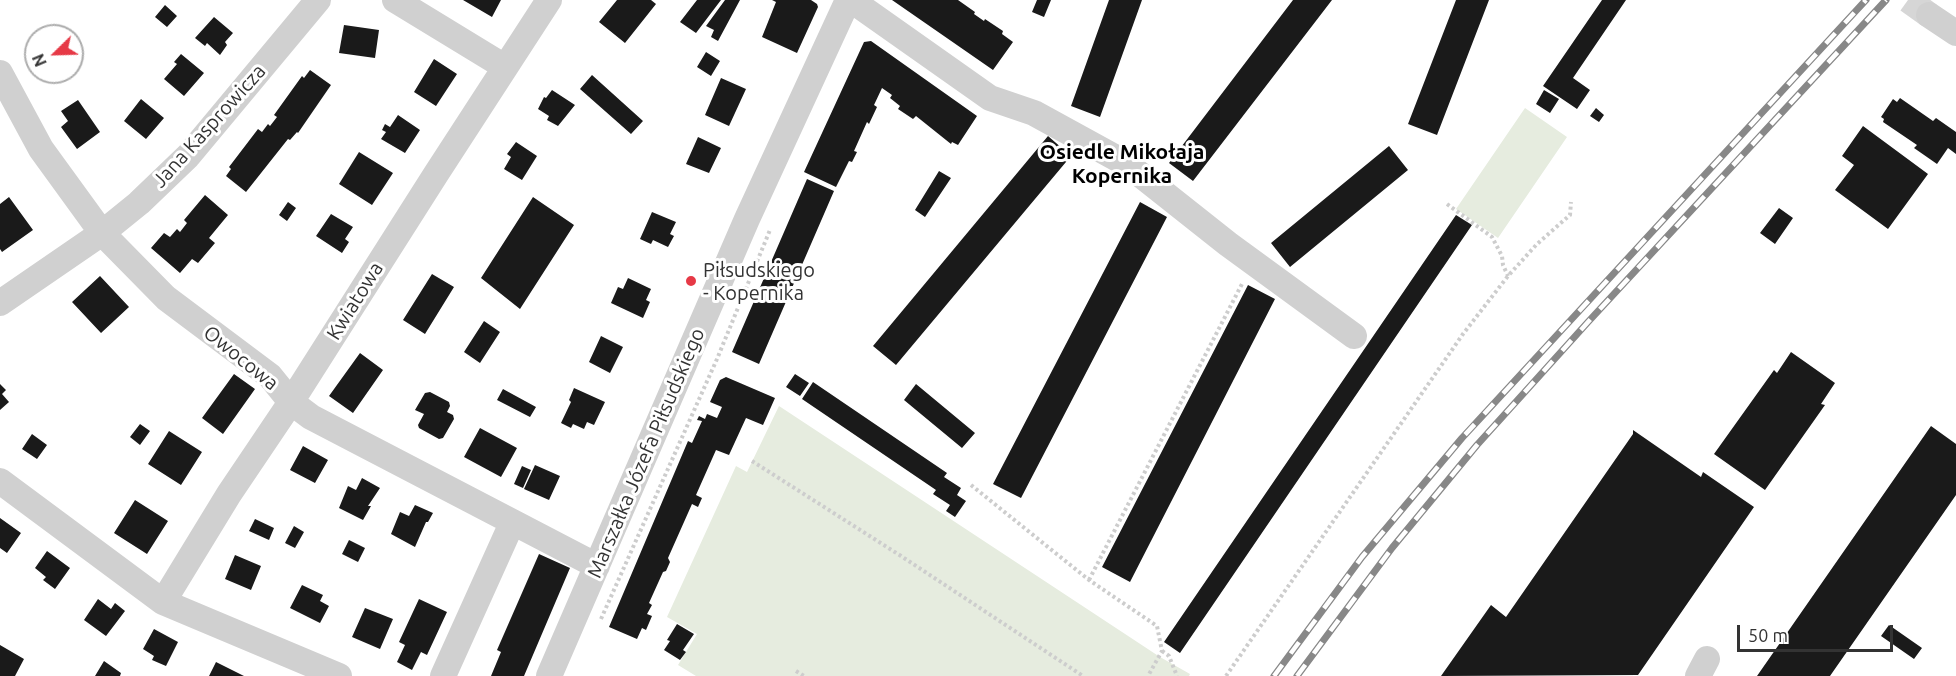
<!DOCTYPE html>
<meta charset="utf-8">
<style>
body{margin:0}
#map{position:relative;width:1956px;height:676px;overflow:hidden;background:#fff;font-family:Ubuntu,sans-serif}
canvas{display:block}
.north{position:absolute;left:24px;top:24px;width:60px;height:60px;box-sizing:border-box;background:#fff;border:2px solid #adadad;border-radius:50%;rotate:247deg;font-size:16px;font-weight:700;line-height:24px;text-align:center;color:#333}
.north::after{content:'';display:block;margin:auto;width:21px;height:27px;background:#e63946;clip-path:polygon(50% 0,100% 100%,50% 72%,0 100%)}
.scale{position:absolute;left:1737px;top:625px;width:156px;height:27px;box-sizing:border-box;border:3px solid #333;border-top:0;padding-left:8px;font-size:18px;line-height:21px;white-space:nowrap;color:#333;-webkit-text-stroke:4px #fff;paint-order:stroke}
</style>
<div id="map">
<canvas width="1956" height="676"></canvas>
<div class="north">N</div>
<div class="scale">50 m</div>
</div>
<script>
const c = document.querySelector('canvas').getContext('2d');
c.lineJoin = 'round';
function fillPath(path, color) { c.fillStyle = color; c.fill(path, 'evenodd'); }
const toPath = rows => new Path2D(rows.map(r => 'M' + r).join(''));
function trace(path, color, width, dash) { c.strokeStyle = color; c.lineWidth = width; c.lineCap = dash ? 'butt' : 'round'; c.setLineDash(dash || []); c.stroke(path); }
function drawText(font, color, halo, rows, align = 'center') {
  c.font = font + ' Ubuntu,sans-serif'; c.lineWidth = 6; c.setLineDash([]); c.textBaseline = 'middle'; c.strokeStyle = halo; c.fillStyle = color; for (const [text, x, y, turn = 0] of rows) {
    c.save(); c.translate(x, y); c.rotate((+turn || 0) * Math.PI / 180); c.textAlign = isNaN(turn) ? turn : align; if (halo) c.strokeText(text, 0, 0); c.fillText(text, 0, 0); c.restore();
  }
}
fillPath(toPath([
 [1525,108,1567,137,1498,238,1456,209],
 [779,406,1160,657,1190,674,1189,676,696,676,678,665,697,634,667,617,736,466,747,472]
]), '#e6ecdf');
fillPath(toPath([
 [463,0,501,0,492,17],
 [617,0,651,0,656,4,625,43,599,22],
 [697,0,721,0,696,33,680,22],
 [725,0,740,0,718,41,711,37,714,30,706,26],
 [772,0,811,0,817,4,818,7,797,53,762,37,776,2],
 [892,0,958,0,975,12,974,14,984,21,985,19,1003,31,1002,34,1013,42,993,70],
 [1037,0,1051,0,1044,17,1032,12],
 [1109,0,1142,0,1100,117,1071,106],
 [1293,0,1332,0,1193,181,1169,163],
 [1456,0,1489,0,1437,135,1408,124],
 [1602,0,1626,0,1573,78,1590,90,1577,109,1543,86],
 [165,5,177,16,167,27,155,17],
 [214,17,233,33,225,42,227,45,220,55,207,43,205,46,195,38],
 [344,25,379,30,375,58,339,53],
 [871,41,977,116,958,145,952,142,951,144,916,116,913,119,898,109,900,106,890,98,892,95,882,88,874,105,877,107,869,124,867,122,854,151,857,152,852,162,849,161,836,187,804,172,864,42],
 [706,52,720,61,711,76,697,67],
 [181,54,204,73,184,96,164,79,177,64,174,62],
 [434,59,457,74,436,106,414,92],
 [310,70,331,85,298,133,297,132,290,140,288,139,246,192,226,176,231,169,229,167,258,129,262,132,268,124,270,126,277,117,274,115,302,76,304,78],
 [592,75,643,121,631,134,580,89],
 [721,78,746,89,729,126,705,115],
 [552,90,575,105,558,126,547,120,549,116,538,109,544,97,546,98],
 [1544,90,1559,99,1550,113,1536,104],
 [1900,98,1933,121,1936,118,1956,132,1956,154,1948,148,1937,164,1914,148,1917,145,1883,122,1884,119,1881,117,1893,99,1897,102],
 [141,99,164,118,146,139,124,121],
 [78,100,100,132,77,149,61,127,68,121,61,111],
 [1596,108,1604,115,1599,122,1590,116],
 [398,115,420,130,405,153,381,139,386,132,382,130,385,124,390,127],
 [1863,126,1928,174,1888,229,1835,190,1854,165,1842,156],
 [1048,136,1071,156,896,365,873,346],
 [698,137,721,148,709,173,686,164],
 [516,142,537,156,522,180,504,169,511,157,507,154],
 [1389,146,1408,170,1290,267,1271,243],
 [359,152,393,173,372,205,339,184],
 [939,171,951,178,925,217,915,210],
 [807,179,834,191,759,364,732,352],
 [205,195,228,215,209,238,215,243,198,263,192,259,180,273,151,248,164,233,170,237,177,229,180,232,187,223,184,220],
 [9,197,33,230,2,252,0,249,0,204],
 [533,197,574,225,520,309,481,278],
 [288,202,296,208,287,221,279,215],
 [1140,202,1167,217,1021,498,993,484],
 [1779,208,1793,218,1775,244,1760,233],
 [652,212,676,222,670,234,674,236,668,247,653,240,651,244,640,239],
 [331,214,353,227,345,239,349,242,342,253,316,236],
 [1456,215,1472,225,1180,653,1164,642],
 [432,274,454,287,425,334,403,320],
 [100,276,129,307,101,333,72,302],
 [628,278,651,289,646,300,650,302,643,318,611,303,618,287,623,289],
 [1248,285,1275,299,1130,582,1102,567],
 [484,321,500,332,480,363,464,352],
 [601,336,623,347,610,373,589,362],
 [1791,352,1835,383,1821,404,1825,405,1765,490,1714,454,1774,370,1777,373],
 [360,353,383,370,353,413,329,396],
 [234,374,255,389,223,434,202,418],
 [795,374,809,383,800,396,786,387],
 [726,377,775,398,763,425,746,418,729,455,716,450,696,495,702,498,698,507,692,504,668,558,670,562,666,571,663,572,649,603,652,605,647,614,652,616,646,630,642,628,637,639,609,627,688,441,692,443,702,421,697,420,699,416,705,419,707,414,717,418,722,407,710,402,720,380],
 [813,382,947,473,944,477,961,488,957,495,966,501,955,517,946,511,950,505,933,494,936,490,802,399],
 [0,384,6,390,2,394,9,402,0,410],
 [916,384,975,433,962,448,904,400],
 [574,388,605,402,594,425,587,422,584,429,573,424,571,428,561,423,571,402,569,400],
 [503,389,536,407,530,417,497,400],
 [430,392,449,402,450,406,447,412,453,415,454,419,443,438,439,439,419,428,418,425,424,414,415,410,425,393],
 [140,424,150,431,140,445,130,437],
 [1931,426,1956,444,1956,495,1830,676,1757,676],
 [480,428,517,448,501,477,464,457],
 [1633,430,1701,477,1703,472,1754,507,1638,675,1441,676,1491,605,1506,617,1633,434],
 [169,431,202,452,181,485,148,464],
 [32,434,47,445,37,459,22,449],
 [303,446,328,460,315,483,290,470],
 [535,465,560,476,549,500,524,489],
 [522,466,531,470,523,488,514,484],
 [362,478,380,488,368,506,371,506,363,520,339,508,348,486,356,490],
 [135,500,168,521,147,554,114,533],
 [415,505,433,513,428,522,426,522,415,547,391,534,400,512,409,516],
 [0,518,21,533,7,553,0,548],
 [255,519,274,528,269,540,249,531],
 [294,526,304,532,295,548,285,543],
 [349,540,365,548,358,562,342,554],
 [47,551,70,568,55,589,43,580,46,577,35,568],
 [539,554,570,568,524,676,491,676,501,652,497,650],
 [235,555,261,566,251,590,225,579],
 [302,585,323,595,320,601,329,606,320,623,290,608],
 [98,599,111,609,115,603,125,611,106,636,84,620],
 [419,599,447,612,427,655,421,652,412,670,397,662,405,645,399,642],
 [365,608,393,619,380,649,352,637],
 [677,624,694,634,683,650,686,652,680,660,664,650,670,641,667,640],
 [1889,625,1922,648,1914,659,1881,636],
 [154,629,178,642,166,666,152,660,154,656,143,649],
 [0,645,24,659,15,676,0,676],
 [104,661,121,673,120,676,95,676],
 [216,662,244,676,209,676]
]), '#1a1a1a');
trace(toPath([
 [1908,0,1929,15]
]), '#d6d6d6', 26, [26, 13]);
trace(toPath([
 [1447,204,1492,237,1502,256,1503,265,1508,276],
 [752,461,901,556,1083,676],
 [971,485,1089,580,1157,626,1162,651,1148,676],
 [1089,580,1243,282],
 [601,619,717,359,770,230],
 [1162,651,1169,656,1177,676],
 [796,671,804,676],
 [1226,676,1463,334,1508,276,1537,244,1570,215,1571,202]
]), '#cdcdcd', 4, [3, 3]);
trace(toPath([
 [395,0,505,67],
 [851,0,990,98,1034,113,1127,164,1228,244,1354,336],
 [1929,15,1956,33],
 [0,73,41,149,102,233,166,298,270,376,291,402,311,417,597,566],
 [0,303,102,233,139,203,188,156,318,0],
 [0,481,163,602,339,676],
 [163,602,229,494,291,402,436,174,549,0],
 [443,676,512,523],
 [549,676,747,219,848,0],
 [1698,676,1707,659]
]), '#d0d0d0', 26);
const rail = toPath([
 [1274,676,1362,557,1462,438,1866,0],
 [1297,676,1392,548,1477,445,1588,322,1886,0]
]);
trace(rail, '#888', 7);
trace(rail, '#fff', 4.5, [14]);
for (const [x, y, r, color] of [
 [691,281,6,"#e63946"]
]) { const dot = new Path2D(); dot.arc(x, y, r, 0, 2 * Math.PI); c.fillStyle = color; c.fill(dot); trace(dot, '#fff', 2); }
drawText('20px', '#333', '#fff', [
 ["Jana Kasprowicza",209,126,-48],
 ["Kwiatowa",355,301,-58],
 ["Owocowa",241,358,39],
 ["Marszałka Józefa Piłsudskiego",646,453,-67]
]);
drawText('20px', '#333', '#fff', [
 ["Piłsudskiego",703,270],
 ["- Kopernika",703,293]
], 'left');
drawText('bold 21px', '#000', '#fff', [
 ["Osiedle Mikołaja",1122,152],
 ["Kopernika",1122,176]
]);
</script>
